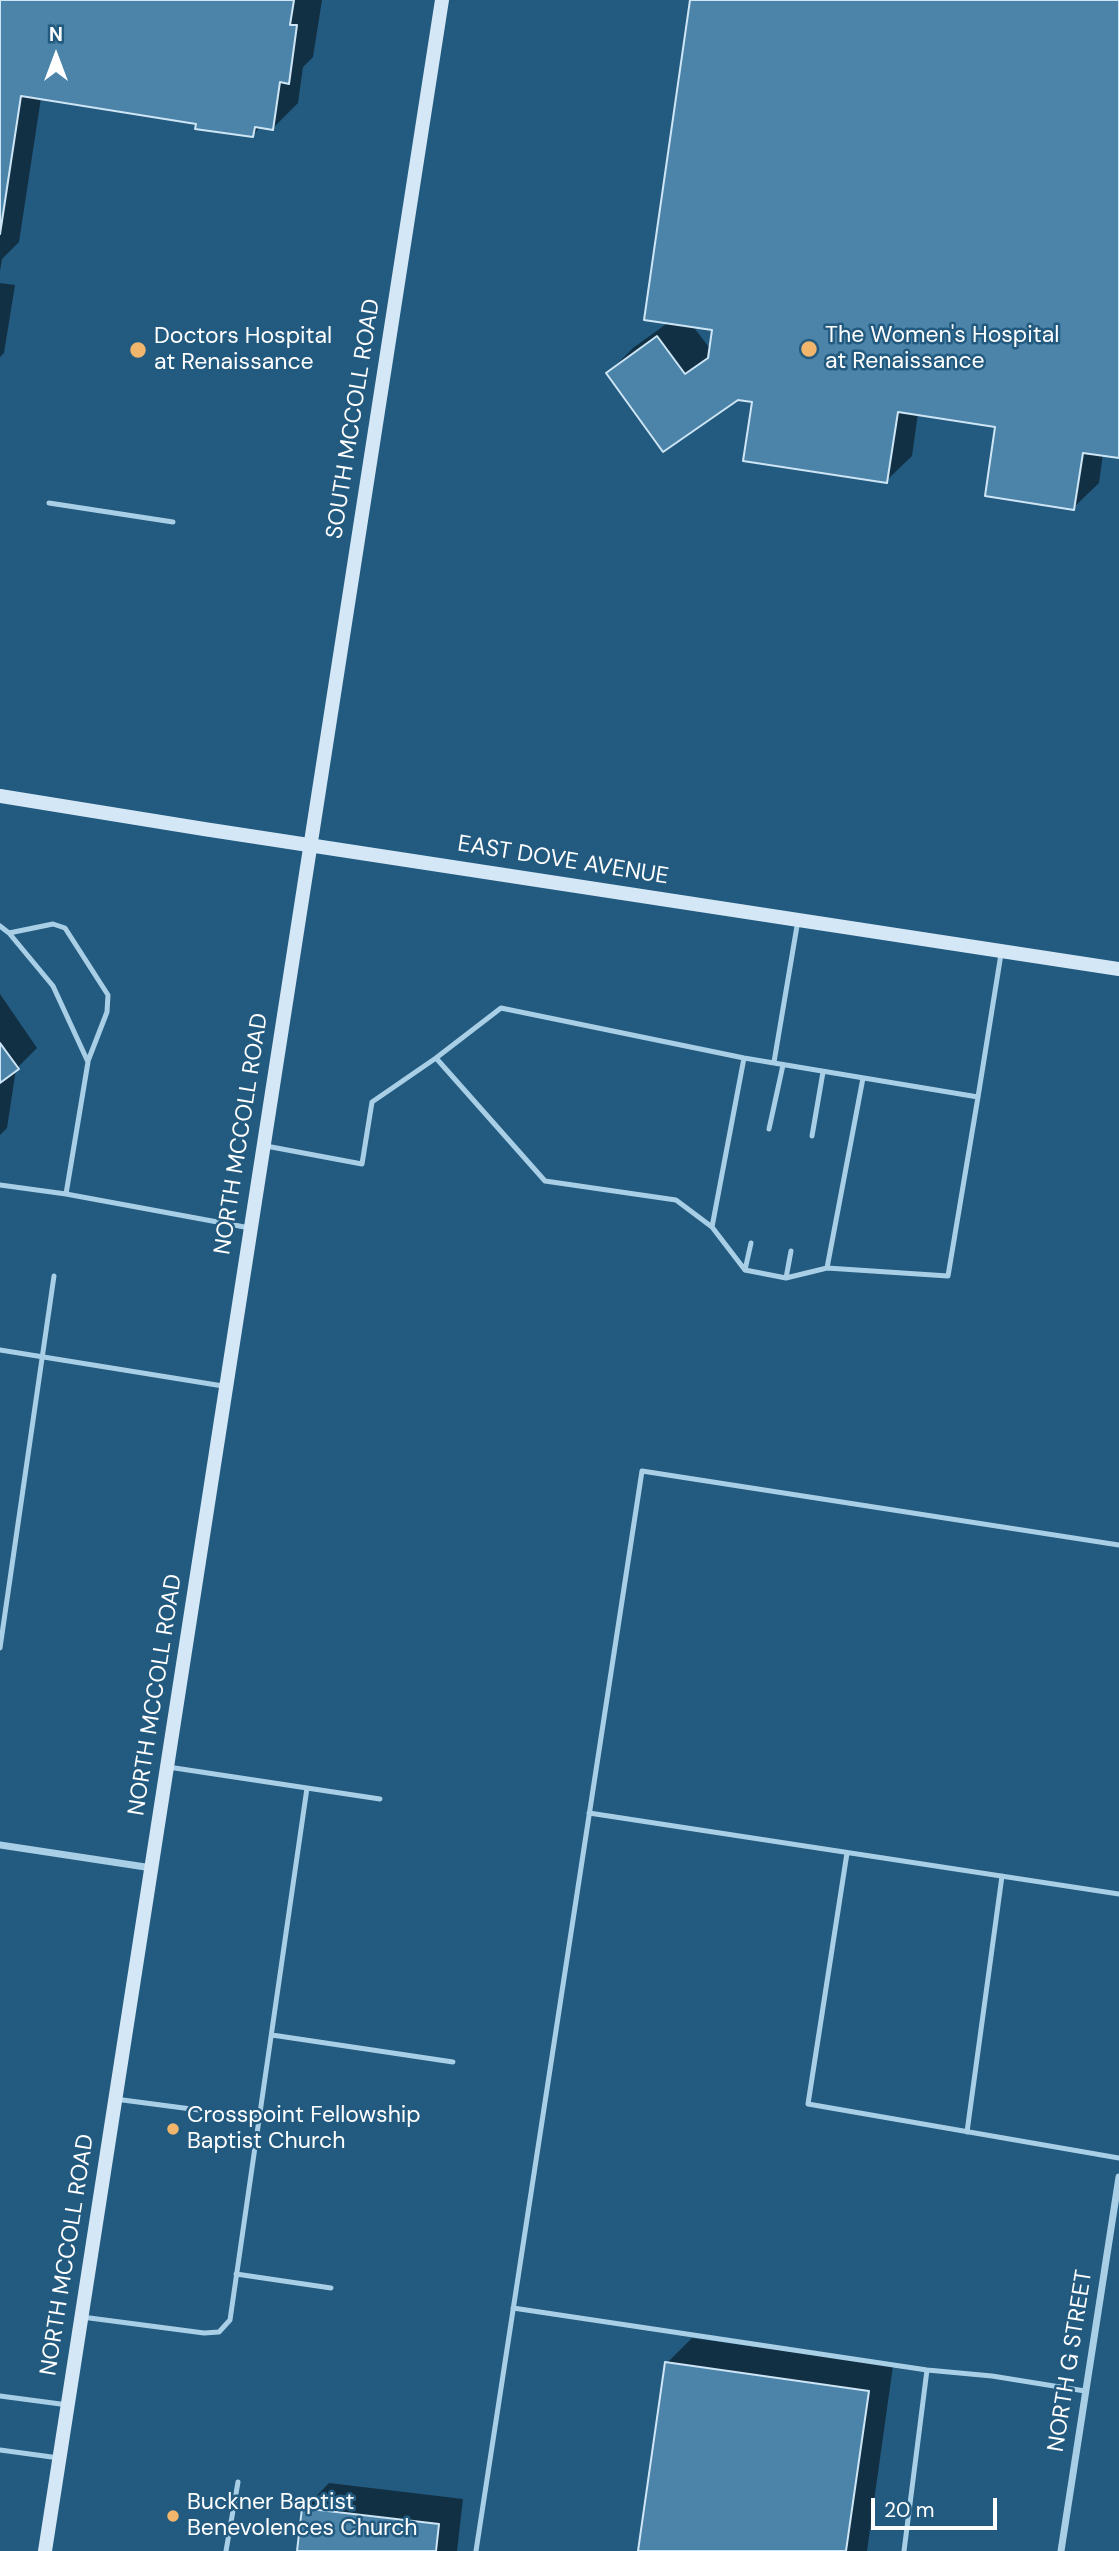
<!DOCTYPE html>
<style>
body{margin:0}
#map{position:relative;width:1119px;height:2551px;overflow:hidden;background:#235a7f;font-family:"DM Sans",sans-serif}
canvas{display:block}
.north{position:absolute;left:21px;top:21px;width:70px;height:70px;-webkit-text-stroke:5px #235a7f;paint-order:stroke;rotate:0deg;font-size:19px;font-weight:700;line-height:28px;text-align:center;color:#fff}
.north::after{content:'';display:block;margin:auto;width:24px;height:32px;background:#fff;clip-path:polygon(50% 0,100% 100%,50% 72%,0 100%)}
.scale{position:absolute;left:871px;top:2498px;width:126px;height:32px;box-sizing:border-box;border:4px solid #fff;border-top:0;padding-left:9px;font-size:21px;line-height:24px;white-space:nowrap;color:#fff;-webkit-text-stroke:5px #235a7f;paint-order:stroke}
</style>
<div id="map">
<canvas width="1119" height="2551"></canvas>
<div class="north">N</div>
<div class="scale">20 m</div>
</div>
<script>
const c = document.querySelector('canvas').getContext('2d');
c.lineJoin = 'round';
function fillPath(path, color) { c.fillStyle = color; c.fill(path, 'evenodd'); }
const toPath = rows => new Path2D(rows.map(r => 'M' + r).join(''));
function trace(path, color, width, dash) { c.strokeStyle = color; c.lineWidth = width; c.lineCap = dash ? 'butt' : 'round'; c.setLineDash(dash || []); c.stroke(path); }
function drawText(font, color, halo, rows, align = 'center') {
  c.font = font + ' "DM Sans",sans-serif'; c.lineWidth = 5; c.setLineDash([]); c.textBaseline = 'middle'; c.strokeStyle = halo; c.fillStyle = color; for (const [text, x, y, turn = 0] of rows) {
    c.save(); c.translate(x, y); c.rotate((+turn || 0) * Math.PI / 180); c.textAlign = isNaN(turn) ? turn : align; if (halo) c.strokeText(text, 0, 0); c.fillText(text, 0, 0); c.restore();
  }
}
fillPath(toPath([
 [0,0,322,0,313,57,303,67,298,103,273,128,261,126,253,135,198,122,41,98,19,242,2,259,0,271],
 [692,0,1119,0,1119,457,1103,454,1099,483,1073,508,997,425,918,413,912,456,886,481,754,401,608,373,633,348,669,322],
 [692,325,714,328,711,350],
 [0,283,15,285,4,353,0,357],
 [0,994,37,1048,16,1069,7,1128,0,1135],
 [692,2338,893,2366,867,2551,640,2551,667,2363],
 [329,2483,463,2499,457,2551,299,2551,304,2509]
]), '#0007');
const building = toPath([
 [0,0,294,0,290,25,297,25,289,84,280,82,273,130,255,127,253,137,195,129,196,124,21,96,0,234,0,0],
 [690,0,1119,0,1119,458,1083,453,1074,510,985,496,995,427,898,412,887,483,743,461,752,402,738,400,663,452,606,373,657,336,685,374,708,358,712,330,644,320,690,0],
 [0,1043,19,1069,0,1083,0,1043],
 [665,2362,869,2391,846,2551,638,2551,665,2362],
 [302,2508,439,2524,436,2551,297,2551,302,2508]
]);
fillPath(building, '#4b84a8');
trace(building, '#cde5f5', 2);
trace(toPath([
 [49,503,173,522],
 [0,926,9,933,53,986,88,1062,66,1194,250,1228],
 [9,933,53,924,65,928,108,995,107,1012,88,1061],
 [436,1058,545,1181,676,1200,712,1227,745,1270],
 [774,1062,798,920],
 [769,1129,783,1065],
 [812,1136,823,1072],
 [266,1146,362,1164,372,1102,436,1058,501,1008,744,1058,978,1097,1001,954],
 [0,1185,66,1194],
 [712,1227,744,1058],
 [751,1243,745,1270,786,1278,827,1268,948,1276,978,1097],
 [827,1268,863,1078],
 [786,1278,791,1251],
 [0,1350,223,1386],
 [0,1648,54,1276],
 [307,1788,380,1799],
 [589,1813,1119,1894],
 [847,1853,808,2104,1119,2158],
 [272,2035,453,2062],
 [115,2099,260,2118],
 [967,2132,1002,1876],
 [236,2274,331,2288],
 [513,2308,927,2370,992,2376,1085,2391],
 [82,2317,204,2333,219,2332,230,2320,307,1788,168,1767],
 [0,2396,68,2405],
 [0,2450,59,2458],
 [226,2551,238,2482],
 [476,2551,642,1471,1119,1545],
 [904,2551,927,2370]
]), '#a9cfe6', 5);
trace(toPath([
 [0,1845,152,1868],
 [1061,2551,1119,2177]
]), '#a9cfe6', 7);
trace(toPath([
 [0,796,204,829,1119,969],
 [45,2551,442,0]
]), '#d3e7f6', 14);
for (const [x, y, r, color] of [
 [809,349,9,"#f1b66c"],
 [138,350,9,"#f1b66c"],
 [173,2129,7,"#f1b66c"],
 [173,2516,7,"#f1b66c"]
]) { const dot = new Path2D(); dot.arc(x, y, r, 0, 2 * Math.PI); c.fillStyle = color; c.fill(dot); trace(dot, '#235a7f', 2.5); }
drawText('23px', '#fff', '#235a7f', [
 ["The Women's Hospital",825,336],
 ["at Renaissance",825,362],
 ["Doctors Hospital",154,337],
 ["at Renaissance",154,363],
 ["Crosspoint Fellowship",187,2116],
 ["Baptist Church",187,2142],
 ["Buckner Baptist",187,2503],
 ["Benevolences Church",187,2529]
], 'left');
drawText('23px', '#fff', '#235a7f', [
 ["SOUTH MCCOLL ROAD",354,419,-81],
 ["EAST DOVE AVENUE",563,861,9],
 ["NORTH MCCOLL ROAD",242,1134,-81],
 ["NORTH MCCOLL ROAD",156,1695,-81],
 ["NORTH MCCOLL ROAD",68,2255,-81],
 ["NORTH G STREET",1071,2361,-81]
]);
</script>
